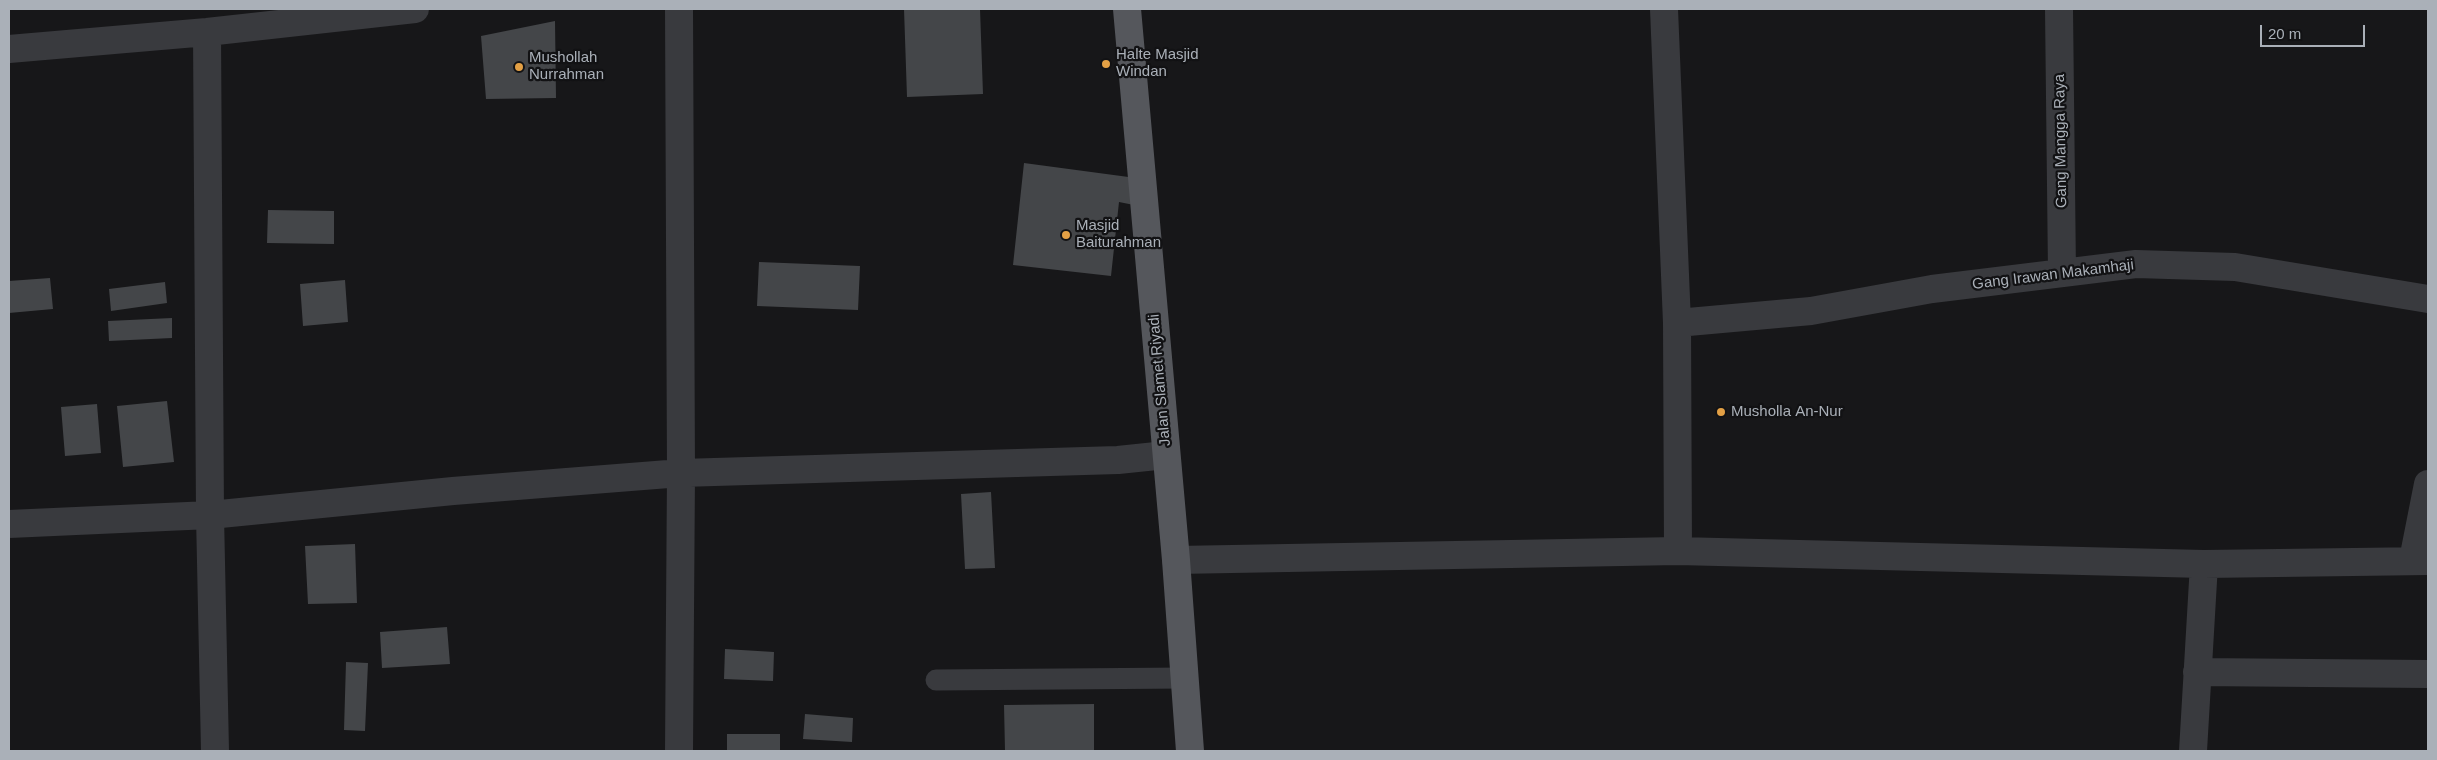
<!DOCTYPE html>
<style>
body{margin:0}
#map{position:relative;width:2437px;height:760px;overflow:hidden;background:#171719;font-family:Helvetica,sans-serif}
canvas{display:block}
.frame{position:absolute;inset:0;border:10px solid #aab0b8;pointer-events:none}
.scale{position:absolute;left:2260px;top:25px;width:105px;height:22px;box-sizing:border-box;border:2px solid #aab0b8;border-top:0;padding-left:6px;font-size:15px;line-height:18px;white-space:nowrap;color:#aab0b8;-webkit-text-stroke:4px #121214;paint-order:stroke}
</style>
<div id="map">
<canvas width="2437" height="760"></canvas>
<div class="frame"></div>
<div class="scale">20 m</div>
</div>
<script>
const c = document.querySelector('canvas').getContext('2d');
c.lineJoin = 'round';
function fillPath(path, color) { c.fillStyle = color; c.fill(path, 'evenodd'); }
const toPath = rows => new Path2D(rows.map(r => 'M' + r).join(''));
function trace(path, color, width, dash) { c.strokeStyle = color; c.lineWidth = width; c.lineCap = dash ? 'butt' : 'round'; c.setLineDash(dash || []); c.stroke(path); }
function drawText(font, color, halo, rows, align = 'center') {
  c.font = font + ' Helvetica,sans-serif'; c.lineWidth = 4.5; c.setLineDash([]); c.textBaseline = 'middle'; c.strokeStyle = halo; c.fillStyle = color; for (const [text, x, y, turn = 0] of rows) {
    c.save(); c.translate(x, y); c.rotate((+turn || 0) * Math.PI / 180); c.textAlign = isNaN(turn) ? turn : align; if (halo) c.strokeText(text, 0, 0); c.fillText(text, 0, 0); c.restore();
  }
}
fillPath(toPath([
 [904,9,980,9,983,94,907,97],
 [555,21,556,98,486,99,481,36],
 [1024,163,1136,178,1134,205,1119,202,1111,276,1013,265],
 [268,210,334,211,334,244,267,243],
 [759,262,860,266,858,310,757,306],
 [50,278,53,309,9,313,9,281],
 [345,280,348,322,303,326,300,284],
 [165,282,167,303,111,311,109,289],
 [172,318,172,338,109,341,108,321],
 [167,401,174,462,123,467,117,406],
 [97,404,101,453,65,456,61,407],
 [991,492,995,568,965,569,961,494],
 [355,544,357,603,308,604,305,546],
 [447,627,450,664,382,668,380,632],
 [725,649,774,652,773,681,724,679],
 [346,662,368,663,365,731,344,730],
 [1094,704,1094,751,1005,751,1004,705],
 [805,714,853,718,852,742,803,739],
 [727,734,780,734,780,751,727,751]
]), '#444649');
trace(toPath([
 [936,680,1185,678]
]), '#393a3e', 21);
trace(toPath([
 [1664,9,1677,323,1678,551],
 [2059,9,2062,273],
 [207,32,210,515,215,751],
 [9,49,207,32,415,9],
 [1677,323,1811,311,1932,289,2136,264,2235,267,2428,299],
 [9,524,210,515,453,491,681,473,1118,460,1166,455],
 [1176,560,1678,551,2204,564,2428,561],
 [2413,560,2428,484],
 [2197,672,2428,674],
 [679,751,681,473,679,9],
 [2193,751,2204,564]
]), '#393a3e', 28);
trace(toPath([
 [1127,9,1176,560,1190,751]
]), '#55575c', 28);
for (const [x, y, r, color] of [
 [1106,64,5,"#e3a045"],
 [519,67,5,"#e3a045"],
 [1066,235,5,"#e3a045"],
 [1721,412,5,"#e3a045"]
]) { const dot = new Path2D(); dot.arc(x, y, r, 0, 2 * Math.PI); c.fillStyle = color; c.fill(dot); trace(dot, '#121214', 2); }
drawText('15px', '#aab0b8', '#121214', [
 ["Halte Masjid",1116,55],
 ["Windan",1116,72],
 ["Mushollah",529,58],
 ["Nurrahman",529,75],
 ["Masjid",1076,226],
 ["Baiturahman",1076,243],
 ["Musholla An-Nur",1731,412]
], 'left');
drawText('15px', '#aab0b8', '#121214', [
 ["Gang Mangga Raya",2061,141,-91],
 ["Gang Irawan Makamhaji",2053,275,-7],
 ["Jalan Slamet Riyadi",1160,380,-95]
]);
</script>
